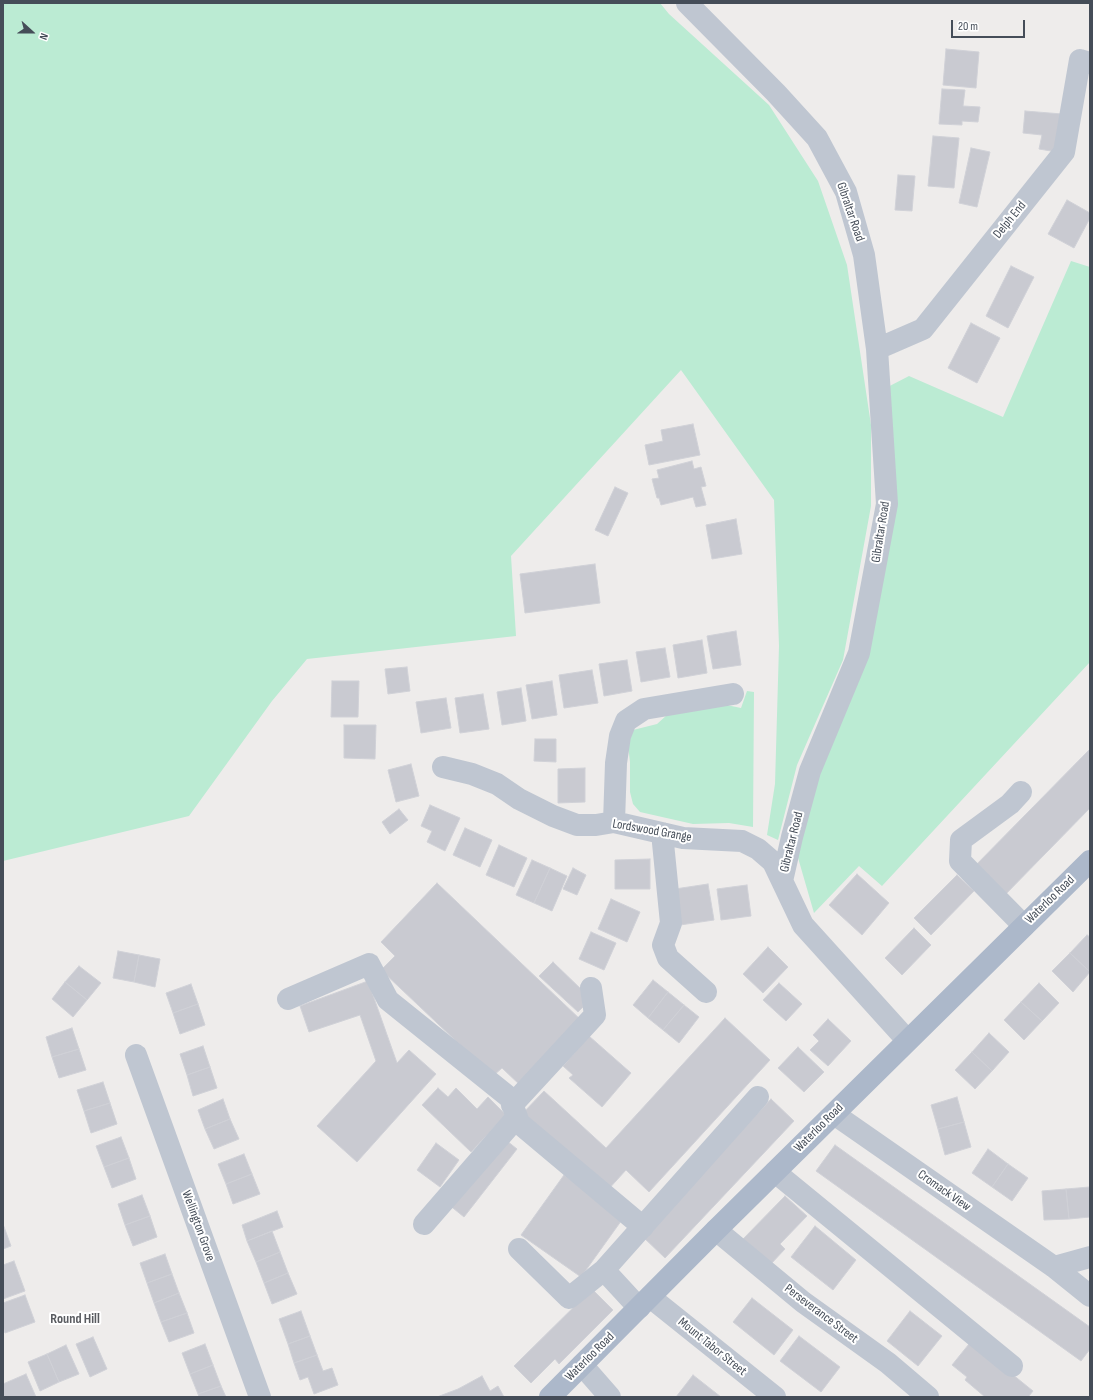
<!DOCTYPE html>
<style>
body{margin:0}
#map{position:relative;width:1093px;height:1400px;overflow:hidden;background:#eeeceb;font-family:"Sofia Sans Condensed",sans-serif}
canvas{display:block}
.frame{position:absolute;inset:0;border:4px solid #454d58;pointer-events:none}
.north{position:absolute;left:12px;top:12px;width:40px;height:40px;-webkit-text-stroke:3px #fff;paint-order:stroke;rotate:111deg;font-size:11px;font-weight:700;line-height:16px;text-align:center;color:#454d58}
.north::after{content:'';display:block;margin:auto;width:14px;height:18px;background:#454d58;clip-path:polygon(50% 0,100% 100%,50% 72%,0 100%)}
.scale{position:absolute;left:951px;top:20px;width:74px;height:18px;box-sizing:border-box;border:2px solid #454d58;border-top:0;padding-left:5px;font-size:12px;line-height:14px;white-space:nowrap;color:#454d58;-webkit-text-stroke:3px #fff;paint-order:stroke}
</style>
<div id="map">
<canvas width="1093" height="1400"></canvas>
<div class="frame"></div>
<div class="north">N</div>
<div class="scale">20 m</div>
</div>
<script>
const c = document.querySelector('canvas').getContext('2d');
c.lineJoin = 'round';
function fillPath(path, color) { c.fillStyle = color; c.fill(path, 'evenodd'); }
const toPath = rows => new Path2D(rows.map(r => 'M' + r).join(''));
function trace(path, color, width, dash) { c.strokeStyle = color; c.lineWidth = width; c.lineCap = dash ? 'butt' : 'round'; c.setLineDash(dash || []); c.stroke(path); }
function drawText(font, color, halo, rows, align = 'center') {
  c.font = font + ' "Sofia Sans Condensed",sans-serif'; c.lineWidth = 4; c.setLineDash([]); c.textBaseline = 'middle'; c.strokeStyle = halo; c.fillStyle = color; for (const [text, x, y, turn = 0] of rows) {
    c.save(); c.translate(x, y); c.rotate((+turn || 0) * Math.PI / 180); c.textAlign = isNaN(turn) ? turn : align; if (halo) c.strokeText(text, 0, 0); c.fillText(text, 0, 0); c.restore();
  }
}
fillPath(toPath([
 [3,3,660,3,669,14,769,105,818,181,847,265,871,425,871,506,843,660,797,765,778,840,767,835,775,784,779,646,774,500,681,370,511,556,516,636,307,659,272,701,189,816,3,861],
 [1071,261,1090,267,1090,662,882,886,859,866,814,913,792,837,859,653,887,504,880,391,909,376,1003,417],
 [747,691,754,692,753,827,729,823,693,824,640,812,633,804,630,792,630,762,628,745,629,731,657,724,667,715,717,703,741,708]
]), '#bbebd3');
const building = toPath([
 [946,49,979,52,976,88,943,85,946,49],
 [942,89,965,90,963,106,980,107,978,122,962,121,962,125,939,124,942,89],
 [1025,111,1062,114,1057,152,1039,149,1042,135,1023,133,1025,111],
 [933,136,959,138,954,188,928,186,933,136],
 [971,148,990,152,977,207,959,203,971,148],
 [898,175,915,176,912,211,895,210,898,175],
 [1067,200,1090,213,1090,218,1074,248,1048,234,1067,200],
 [1011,266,1034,277,1008,328,986,316,1011,266],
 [971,323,1000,338,977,383,948,368,971,323],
 [693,424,700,455,649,465,645,445,663,441,661,430,693,424],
 [692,461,694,469,701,467,706,486,701,487,706,505,696,507,693,497,661,505,659,498,657,498,652,479,659,478,657,470,692,461],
 [615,487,628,493,608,536,595,530,615,487],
 [736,519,742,554,712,559,706,525,736,519],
 [595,564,600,603,525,613,520,574,595,564],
 [736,631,741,665,713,669,707,636,736,631],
 [702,640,707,673,678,678,673,645,702,640],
 [665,648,670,677,641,682,636,652,665,648],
 [627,660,632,691,604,696,599,664,627,660],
 [407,667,410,691,388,694,385,669,407,667],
 [592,670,598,703,564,708,559,675,592,670],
 [332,681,359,681,358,717,331,717,332,681],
 [552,681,557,715,532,719,526,685,552,681],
 [521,688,526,721,502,725,497,692,521,688],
 [483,694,489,729,460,733,455,698,483,694],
 [446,698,451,728,421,733,416,702,446,698],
 [344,725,376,725,375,759,344,758,344,725],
 [535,739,556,739,556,762,534,761,535,739],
 [1090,749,1090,808,1000,900,970,871,1090,749],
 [411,764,419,796,396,802,388,770,411,764],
 [585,768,585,802,558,803,558,769,585,768],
 [430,805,460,818,445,851,427,842,432,831,421,826,430,805],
 [399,809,408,820,390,834,382,822,399,809],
 [465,828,492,840,480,867,453,855,465,828],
 [499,845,527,858,514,887,486,875,499,845],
 [650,859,650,889,615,889,615,860,650,859],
 [532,860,550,868,534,903,516,895,532,860],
 [550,868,567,876,552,911,534,903,550,868],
 [573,868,586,875,577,895,563,889,573,868],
 [857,874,889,903,862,935,829,905,857,874],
 [957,875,974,891,931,935,914,918,957,875],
 [437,883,582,1021,521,1086,502,1068,493,1076,381,970,395,956,381,942,437,883],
 [708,884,714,920,680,925,675,889,708,884],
 [747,885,751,916,721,920,717,889,747,885],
 [611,899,640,912,627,942,598,929,611,899],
 [914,928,931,945,902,975,885,958,914,928],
 [591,932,616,943,604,970,579,959,591,932],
 [1087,935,1090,937,1090,972,1070,953,1087,935],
 [768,947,788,967,763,993,743,974,768,947],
 [118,951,139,955,134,982,113,978,118,951],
 [1070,953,1090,972,1073,992,1052,971,1070,953],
 [139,955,160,959,155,987,134,982,139,955],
 [553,962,583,991,583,1007,578,1012,539,976,553,962],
 [79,966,101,983,87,1000,65,982,79,966],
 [653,980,668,992,648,1018,633,1005,653,980],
 [368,981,397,1063,409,1050,436,1074,357,1162,317,1126,376,1061,360,1015,309,1032,300,1006,368,981],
 [65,982,87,1000,73,1017,52,999,65,982],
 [779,983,802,1004,786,1021,763,1000,779,983],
 [1039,983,1059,1003,1042,1021,1021,1002,1039,983],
 [191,984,198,1004,173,1013,166,993,191,984],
 [668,992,684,1005,663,1030,648,1018,668,992],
 [1021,1002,1042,1021,1024,1040,1004,1020,1021,1002],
 [198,1004,205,1025,180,1034,173,1013,198,1004],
 [684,1005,699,1017,679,1043,663,1030,684,1005],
 [725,1018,770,1060,649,1192,626,1170,606,1192,522,1114,544,1091,606,1148,725,1018],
 [828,1019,851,1041,828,1066,810,1050,819,1041,813,1035,828,1019],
 [72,1028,79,1049,52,1057,46,1037,72,1028],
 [989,1033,1009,1052,992,1071,972,1052,989,1033],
 [589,1036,631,1073,602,1107,569,1078,573,1075,563,1066,589,1036],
 [203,1046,210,1067,187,1075,180,1054,203,1046],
 [798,1047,824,1072,804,1092,778,1068,798,1047],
 [79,1049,86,1070,59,1078,52,1057,79,1049],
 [972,1052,992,1071,975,1089,955,1070,972,1052],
 [210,1067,217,1088,193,1096,187,1075,210,1067],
 [103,1082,110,1103,84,1111,77,1090,103,1082],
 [438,1088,448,1097,456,1088,477,1109,488,1097,506,1115,471,1152,422,1105,438,1088],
 [957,1097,964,1122,938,1129,931,1105,957,1097],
 [223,1099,230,1119,205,1129,198,1110,223,1099],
 [771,1099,794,1121,665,1258,642,1236,771,1099],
 [110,1103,117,1124,91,1133,84,1111,110,1103],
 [230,1119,239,1139,214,1149,205,1129,230,1119],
 [964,1122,971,1147,945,1155,938,1129,964,1122],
 [121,1137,129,1158,104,1167,96,1146,121,1137],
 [502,1137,517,1149,464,1217,448,1204,502,1137],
 [436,1143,459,1160,440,1187,417,1170,436,1143],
 [835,1145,1090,1327,1090,1349,1081,1361,816,1171,835,1145],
 [988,1149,1008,1164,992,1187,972,1173,988,1149],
 [244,1154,252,1174,226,1184,218,1164,244,1154],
 [129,1158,136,1179,112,1188,104,1167,129,1158],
 [1008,1164,1028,1178,1012,1201,992,1187,1008,1164],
 [252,1174,260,1194,233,1204,226,1184,252,1174],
 [564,1175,624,1217,581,1277,521,1235,564,1175],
 [1090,1187,1090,1217,1069,1219,1066,1189,1090,1187],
 [1066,1189,1069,1219,1044,1220,1042,1191,1066,1189],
 [142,1195,150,1216,125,1225,118,1204,142,1195],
 [785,1196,807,1216,780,1244,785,1249,770,1265,743,1239,785,1196],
 [277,1211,283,1227,247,1241,242,1225,277,1211],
 [150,1216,157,1237,133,1246,125,1225,150,1216],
 [3,1224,11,1246,3,1249,3,1224],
 [815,1226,856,1260,833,1290,791,1257,815,1226],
 [272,1231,280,1252,256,1262,247,1241,272,1231],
 [280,1252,288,1273,264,1283,256,1262,280,1252],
 [165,1254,172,1274,147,1283,140,1263,165,1254],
 [14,1261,25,1291,3,1299,3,1265,14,1261],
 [288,1273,297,1294,272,1304,264,1283,288,1273],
 [172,1274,179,1293,154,1303,147,1283,172,1274],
 [592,1289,613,1310,559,1364,555,1359,531,1383,514,1366,592,1289],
 [179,1293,187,1313,161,1322,154,1303,179,1293],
 [25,1295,35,1322,5,1333,3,1326,3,1303,25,1295],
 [752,1298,793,1330,774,1355,733,1322,752,1298],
 [301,1311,310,1336,288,1344,279,1319,301,1311],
 [910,1311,942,1336,918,1366,887,1341,910,1311],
 [187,1313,194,1333,169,1342,161,1322,187,1313],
 [310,1336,317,1355,294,1363,288,1344,310,1336],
 [799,1336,840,1367,821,1392,780,1361,799,1336],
 [93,1337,107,1369,90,1377,76,1344,93,1337],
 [205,1344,213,1365,190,1374,182,1353,205,1344],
 [969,1344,986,1353,1033,1391,1029,1396,1031,1397,985,1397,965,1380,967,1377,952,1365,969,1344],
 [66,1345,79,1374,59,1382,47,1354,66,1345],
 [47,1354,59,1382,40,1391,28,1362,47,1354],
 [317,1355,323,1371,332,1368,338,1385,314,1394,308,1377,300,1380,294,1363,317,1355],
 [213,1365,221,1386,198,1394,190,1374,213,1365],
 [26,1374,36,1397,3,1397,3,1384,26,1374],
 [693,1375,721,1397,676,1397,693,1375],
 [482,1376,490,1391,498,1386,504,1397,437,1397,458,1389,482,1376],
 [221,1386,226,1397,199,1397,198,1394,221,1386]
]);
fillPath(building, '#c9cad1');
trace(building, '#d0d1d7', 1);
trace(toPath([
 [687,3,776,93,817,138,846,192,864,255,877,349,887,504,859,653,810,771,792,837,782,881],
 [877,349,923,329,1064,152,1080,60,1090,63],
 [443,767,472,774,497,784,519,799,553,816,577,825,596,825,614,822,683,838,742,841,758,849,773,862,803,925,907,1040],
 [1021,792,1010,804,961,840,960,861,1024,926],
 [614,822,616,763,620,736,626,721,644,709,733,694],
 [662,833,671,923,663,945,668,958,706,992],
 [288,999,369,964,388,1000,510,1098,519,1123,643,1227],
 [136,1055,260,1397],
 [512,1105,595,1015,591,988],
 [834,1114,1054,1267,1090,1296],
 [775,1172,1012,1366],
 [424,1224,517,1117],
 [716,1230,803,1302,888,1363,928,1397],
 [519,1249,569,1298,604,1270],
 [1054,1267,1090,1257],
 [650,1297,775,1397],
 [639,1308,604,1270,758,1097],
 [582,1365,610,1397]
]), '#bfc6d1', 22);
trace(toPath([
 [550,1397,716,1230,1090,861]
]), '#acb8ca', 22);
drawText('13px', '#454d58', '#fff', [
 ["Gibraltar Road",850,212,71],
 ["Delph End",1010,220,-51],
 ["Gibraltar Road",881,532,-81],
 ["Lordswood Grange",652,831,10],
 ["Gibraltar Road",792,842,-76],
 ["Waterloo Road",1050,900,-44],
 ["Waterloo Road",819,1128,-45],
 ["Cromack View",944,1191,35],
 ["Wellington Grove",198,1226,70],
 ["Perseverance Street",821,1314,37],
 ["Mount Tabor Street",712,1347,39],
 ["Waterloo Road",590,1357,-45]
]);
drawText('bold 14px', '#595b60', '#fff', [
 ["Round Hill",75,1319]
]);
</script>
